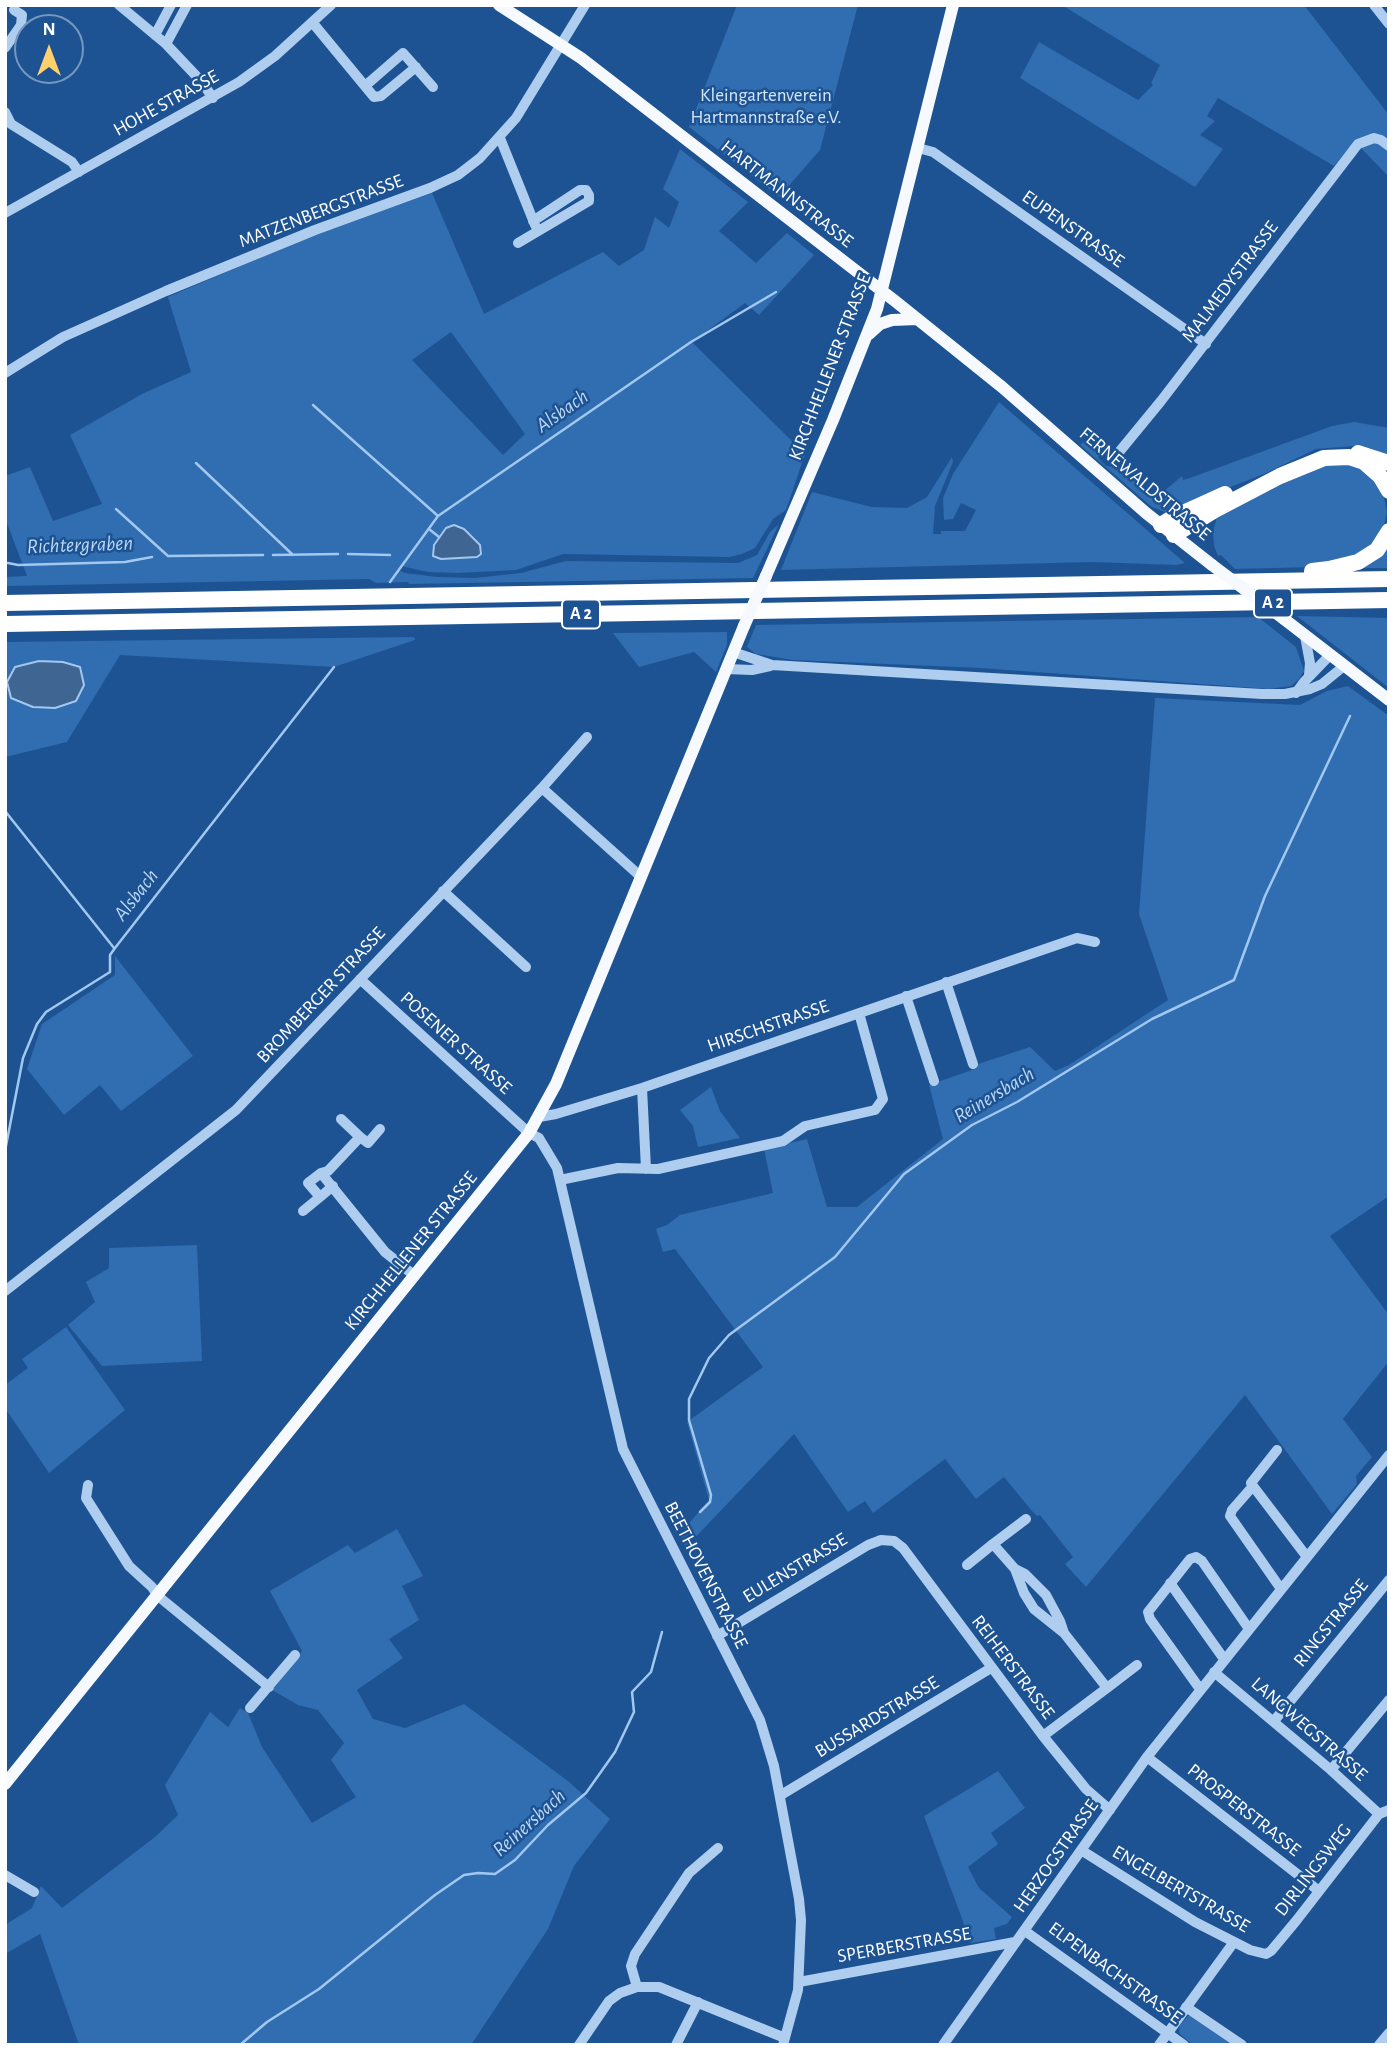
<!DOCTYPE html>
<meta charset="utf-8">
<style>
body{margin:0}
#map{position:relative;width:1394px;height:2050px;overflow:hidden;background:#1d5393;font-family:"Alegreya Sans",sans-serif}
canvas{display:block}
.frame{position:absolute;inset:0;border:7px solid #fff;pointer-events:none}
.north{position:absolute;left:14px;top:14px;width:70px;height:70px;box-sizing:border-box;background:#1d5393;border:2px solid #7798be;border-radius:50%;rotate:0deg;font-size:19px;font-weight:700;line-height:28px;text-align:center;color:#fff}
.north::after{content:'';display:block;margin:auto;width:24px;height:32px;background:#fed16d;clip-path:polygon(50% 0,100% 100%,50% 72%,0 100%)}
</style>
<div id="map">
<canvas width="1394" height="2050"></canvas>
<div class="frame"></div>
<div class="north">N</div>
</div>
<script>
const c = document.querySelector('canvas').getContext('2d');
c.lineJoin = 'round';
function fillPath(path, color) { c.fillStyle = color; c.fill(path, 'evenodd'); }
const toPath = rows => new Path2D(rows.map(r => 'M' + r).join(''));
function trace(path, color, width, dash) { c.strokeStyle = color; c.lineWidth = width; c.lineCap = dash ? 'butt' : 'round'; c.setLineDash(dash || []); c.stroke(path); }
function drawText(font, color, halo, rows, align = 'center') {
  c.font = font + ' "Alegreya Sans",sans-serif'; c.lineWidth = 5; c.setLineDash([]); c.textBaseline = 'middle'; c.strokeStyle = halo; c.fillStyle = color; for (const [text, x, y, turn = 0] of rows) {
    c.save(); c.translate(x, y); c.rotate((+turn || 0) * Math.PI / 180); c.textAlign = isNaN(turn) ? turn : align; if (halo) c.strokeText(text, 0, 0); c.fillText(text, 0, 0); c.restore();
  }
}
fillPath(toPath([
 [737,5,858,5,820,150,779,197,689,127],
 [1066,5,1304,5,1389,115,1389,141,1385,136,1373,133,1357,139,1334,166,1218,98,1207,116,1215,121,1200,135,1223,149,1195,187,1020,78,1039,42,1138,100,1153,85,1151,83,1160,65,1065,7],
 [1366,142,1382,144,1389,152,1389,177,1359,146],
 [680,149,748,202,719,231,756,263,787,233,814,255,759,315,745,303,692,342,805,454,786,510,773,519,755,548,742,554,729,557,563,554,516,570,458,573,428,572,401,566,398,570,405,573,437,577,475,578,521,573,566,561,738,563,757,555,770,532,779,524,753,578,409,584,408,582,376,583,369,579,5,586,5,577,27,576,5,518,5,476,30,467,53,521,102,504,70,435,142,394,191,372,168,297,316,234,432,193,484,314,603,252,619,266,644,250,655,217,669,228,679,202,663,189],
 [451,332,525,434,503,455,412,360],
 [999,402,1185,563,1177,565,1091,562,781,570,812,492,872,507,907,508,927,497,952,457,953,462,935,506,933,534,941,534,941,531,965,531,976,510,961,503,953,519,944,520,943,498,953,474],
 [1354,422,1389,428,1389,455,1372,449,1353,446,1316,449,1264,474,1165,512,1152,507,1080,445,1083,442,1100,452,1098,458,1106,466,1118,467,1156,498,1182,476,1183,480,1190,478,1332,426],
 [1336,460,1368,472,1383,492,1387,512,1384,526,1378,538,1362,554,1315,567,1235,569,1221,555,1218,556,1214,546,1213,531,1217,517,1230,506],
 [1389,538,1389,568,1357,568],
 [1297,616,1389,618,1389,688],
 [1258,617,1296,647,1304,671,1299,679,1291,686,1269,689,980,668,793,660,756,654,747,647,756,625],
 [727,632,727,645,716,672,694,652,639,667,613,633],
 [414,637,415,640,334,667,120,655,67,742,5,757,5,642],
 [1348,686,1389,716,1389,1196,1330,1236,1389,1315,1389,1361,1343,1419,1372,1457,1356,1476,1357,1484,1332,1514,1245,1395,1086,1587,1065,1564,1073,1557,1040,1515,1037,1516,1032,1511,1004,1477,976,1499,945,1459,873,1513,865,1501,848,1512,794,1434,686,1547,679,1535,709,1500,687,1422,763,1367,675,1249,663,1252,656,1229,667,1225,680,1215,773,1193,764,1149,807,1139,827,1207,857,1207,943,1139,929,1085,972,1070,975,1065,1030,1047,1055,1071,1069,1065,1168,1000,1139,914,1155,698,1300,705,1327,691],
 [115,956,193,1056,121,1111,100,1085,64,1115,27,1069,42,1024,115,975],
 [711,1087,720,1111,740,1138,698,1147,693,1126,680,1110],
 [197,1245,202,1361,102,1366,68,1325,95,1302,86,1282,109,1268,109,1248],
 [66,1327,125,1410,49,1473,5,1408,5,1385,28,1368,22,1359],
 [397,1529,423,1576,402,1586,419,1620,389,1639,403,1658,357,1690,373,1719,405,1728,464,1704,568,1781,610,1819,574,1866,548,1929,471,2045,79,2045,40,1934,5,1954,5,1925,32,1908,41,1886,62,1908,155,1837,178,1815,165,1785,210,1712,228,1727,240,1708,248,1713,262,1747,312,1823,356,1797,331,1760,344,1743,318,1710,298,1705,272,1690,302,1651,270,1591,348,1545,355,1553],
 [998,1771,1025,1808,991,1833,998,1844,968,1867,979,1888,1012,1917,1007,1924,994,1928,996,1939,971,1943,924,1816],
 [1188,2016,1191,2016,1238,2045,1193,2045,1179,2033,1180,2025]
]), '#306db1');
const water = toPath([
 [454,525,464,529,480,545,481,554,477,557,441,559,433,556,434,545,446,528,454,525],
 [39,661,63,662,80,667,84,685,76,701,55,708,33,707,11,698,7,682,15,667,39,661]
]);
fillPath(water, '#3f6693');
trace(water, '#a2c8f0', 2);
trace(toPath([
 [313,405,438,516],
 [196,463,293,555],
 [116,509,168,556,263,555],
 [429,529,439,537],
 [348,554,390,555],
 [273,555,338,554],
 [8,563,18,565,125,562,152,557],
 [390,582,438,516,691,342,776,292],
 [5,811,114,948],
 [5,1151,23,1058,37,1024,46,1012,110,972,110,955,115,948,334,667],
 [700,1512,710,1502,711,1495,689,1420,689,1399,709,1358,729,1335,835,1257,904,1174,972,1125,1017,1102,1152,1019,1234,980,1265,896,1350,716],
 [240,2045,267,2022,319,1989,435,1895,464,1875,478,1873,495,1874,515,1860,548,1825,586,1793,615,1752,634,1712,632,1692,651,1672,662,1632]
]), '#a2c8f0', 2.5);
trace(toPath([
 [119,5,166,44,201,81,213,98],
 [1374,5,1389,24],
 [312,22,374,97,381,96,416,67],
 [155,35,171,5],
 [166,44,187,5],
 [5,48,21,25,22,15,14,10],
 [365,86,403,53,433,87],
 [5,112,11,124,72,162,79,172],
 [500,138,535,225],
 [918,148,933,152,1206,344],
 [5,213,239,82,275,56,331,5],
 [518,243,589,201,589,195,586,190,580,190,533,221],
 [5,373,63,337,166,291,315,230,430,188,458,175,480,158,516,118,585,5],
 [1115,457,1161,401,1358,144,1374,138,1381,140,1389,146],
 [1305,636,1310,663,1309,675],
 [733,652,772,665,1262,694,1285,694,1310,689,1322,684,1344,666],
 [726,669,752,670,770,666],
 [1296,693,1304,682,1330,655],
 [542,788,587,737],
 [443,891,526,967],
 [360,979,529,1133,539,1138,557,1168,623,1449,760,1720,774,1766,799,1899,801,1920,798,1990,783,2045],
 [946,982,973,1064],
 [906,996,934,1081],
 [642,1088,646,1169],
 [539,1117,556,1114,642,1088,1077,938,1095,942],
 [341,1119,360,1137,328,1171,321,1173,385,1252,415,1276],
 [360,1137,368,1143,380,1129],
 [321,1173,308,1183,320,1197,333,1186],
 [560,1180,618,1168,658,1169,783,1141,805,1126,875,1110,883,1099,859,1013],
 [303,1211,320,1197],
 [5,1291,236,1110,542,788,640,876],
 [1277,1450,1251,1483,1253,1486,1232,1510,1230,1516,1281,1589],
 [88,1485,86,1498,129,1566,152,1587,158,1596,269,1687],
 [1253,1486,1307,1557],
 [1026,1519,993,1544,1015,1569,1025,1574,1046,1595,1060,1621,1064,1633],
 [967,1565,993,1544],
 [1015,1569,1024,1593,1034,1609,1064,1633,1107,1688,1137,1665],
 [1170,1583,1224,1659],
 [717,1636,868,1545,881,1540,894,1541,903,1548,1043,1736,1086,1789,1110,1810],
 [1214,1672,1331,1770,1379,1814],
 [1200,1689,1150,1619,1148,1612,1190,1559,1196,1557,1202,1561,1249,1629],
 [250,1708,295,1655],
 [1274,1721,1389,1580],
 [1043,1736,1107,1688],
 [1147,1757,1319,1891],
 [1331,1770,1389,1700],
 [781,1795,991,1668],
 [1081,1850,1195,1922,1250,1950,1266,1954,1271,1951,1296,1921,1379,1814,1389,1810],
 [5,1875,34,1892],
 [1025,1931,1184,2045],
 [799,1982,1015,1942],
 [637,1987,659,1987,785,2038],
 [1186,2007,1242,2045],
 [579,2045,609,2001,620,1993,637,1987,631,1966,635,1954,689,1873,718,1848],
 [676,2045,698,2002],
 [943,2045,1147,1757,1389,1455],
 [1159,2045,1234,1942],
 [1379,2045,1389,2033]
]), '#aecdef', 10);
trace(toPath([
 [499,5,581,58,895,301,1002,387,1146,513,1212,565],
 [869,334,880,324,892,320,917,319],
 [766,576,833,420,877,309,953,5],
 [1284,619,1389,700],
 [5,1784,529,1133,556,1084,744,626]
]), '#f6faff', 12);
trace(toPath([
 [1358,453,1389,463],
 [1161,525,1172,518,1225,494],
 [1174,535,1215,510,1280,476,1324,458,1349,457,1364,462,1380,476,1389,491],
 [1312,571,1329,569,1358,562,1377,550,1389,531],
 [5,603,1389,579],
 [5,624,1389,600]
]), '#fff', 16);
trace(toPath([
 [1212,565,1284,619],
 [744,626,766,576]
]), '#f6faff', 12);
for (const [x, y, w] of [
 [1273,603,38],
 [581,614,38]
]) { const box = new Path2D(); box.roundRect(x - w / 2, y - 14.5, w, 29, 5); c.fillStyle = '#1d5393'; c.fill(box); trace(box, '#fff', 2); }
drawText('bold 18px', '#fff', null, [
 ["A 2",1273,603],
 ["A 2",581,614]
]);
drawText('19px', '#d5e6fa', '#1d5393', [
 ["Kleingartenverein",766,95],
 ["Hartmannstraße e.V.",766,117]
]);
drawText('19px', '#fff', '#1d5393', [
 ["HOHE STRASSE",166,103,-29],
 ["HARTMANNSTRASSE",787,194,38],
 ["MATZENBERGSTRASSE",321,211,-21],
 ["EUPENSTRASSE",1073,229,35],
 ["MALMEDYSTRASSE",1230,282,-53],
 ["KIRCHHELLENER STRASSE",830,367,-69],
 ["FERNEWALDSTRASSE",1145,484,40],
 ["BROMBERGER STRASSE",321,995,-47],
 ["HIRSCHSTRASSE",768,1026,-19],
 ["POSENER STRASSE",456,1043,42],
 ["KIRCHHELLENER STRASSE",411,1251,-51],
 ["EULENSTRASSE",795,1568,-31],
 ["BEETHOVENSTRASSE",706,1575,63],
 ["RINGSTRASSE",1331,1623,-51],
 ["REIHERSTRASSE",1013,1667,53],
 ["BUSSARDSTRASSE",877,1717,-31],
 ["LANGWEGSTRASSE",1309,1729,41],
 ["PROSPERSTRASSE",1244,1810,38],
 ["HERZOGSTRASSE",1056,1856,-55],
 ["DIRLINGSWEG",1313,1870,-52],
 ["ENGELBERTSTRASSE",1181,1889,30],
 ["SPERBERSTRASSE",904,1945,-10],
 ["ELPENBACHSTRASSE",1115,1973,36]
]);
drawText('italic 21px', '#bbd7f5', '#1d5393', [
 ["Alsbach",562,411,-35],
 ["Richtergraben",80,545,-2],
 ["Alsbach",136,895,-52],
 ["Reinersbach",994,1095,-31],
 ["Reinersbach",529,1823,-42]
]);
</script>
